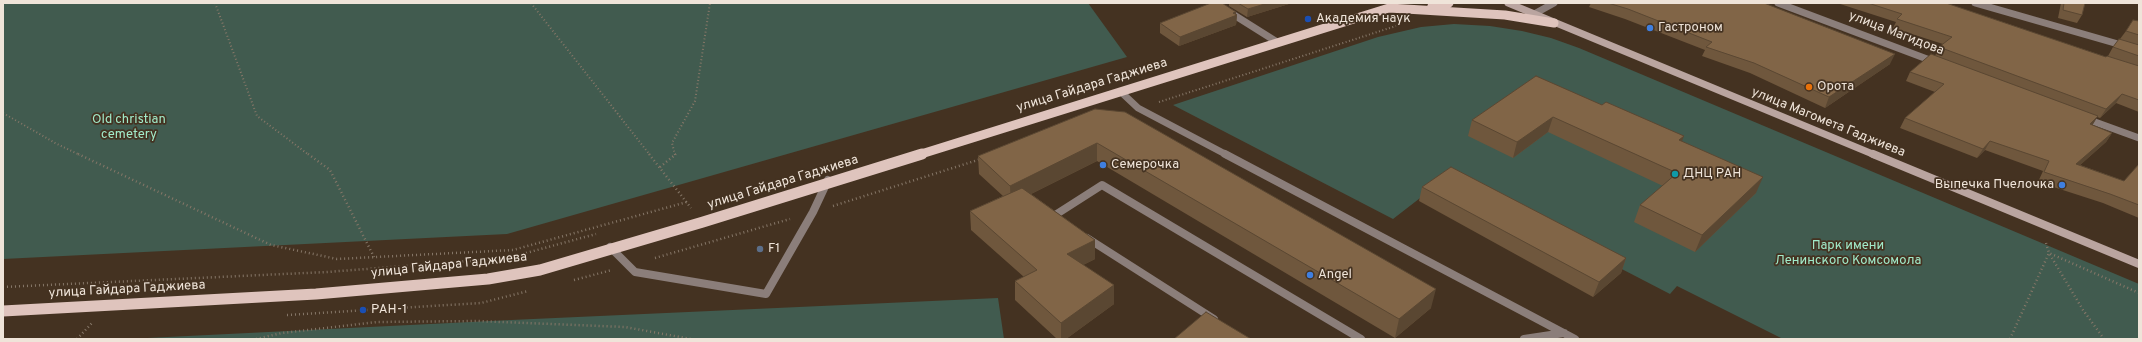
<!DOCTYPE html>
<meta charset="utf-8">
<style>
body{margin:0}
#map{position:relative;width:2142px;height:342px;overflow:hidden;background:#443221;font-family:Overpass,sans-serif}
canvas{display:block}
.frame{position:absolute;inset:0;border:4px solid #efe4d9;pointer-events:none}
</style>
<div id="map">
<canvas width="2142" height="342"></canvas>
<div class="frame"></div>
</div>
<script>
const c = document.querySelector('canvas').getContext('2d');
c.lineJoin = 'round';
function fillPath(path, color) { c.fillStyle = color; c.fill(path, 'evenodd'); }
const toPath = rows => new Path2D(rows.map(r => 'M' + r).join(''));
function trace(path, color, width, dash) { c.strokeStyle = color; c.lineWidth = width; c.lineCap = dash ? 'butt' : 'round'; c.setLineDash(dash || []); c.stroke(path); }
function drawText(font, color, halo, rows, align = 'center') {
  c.font = font + ' Overpass,sans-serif'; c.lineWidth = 3.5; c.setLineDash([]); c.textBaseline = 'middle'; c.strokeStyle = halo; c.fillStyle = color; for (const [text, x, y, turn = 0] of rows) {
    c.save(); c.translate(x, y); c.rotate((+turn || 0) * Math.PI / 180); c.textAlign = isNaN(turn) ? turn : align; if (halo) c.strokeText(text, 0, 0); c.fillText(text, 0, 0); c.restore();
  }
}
fillPath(toPath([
 [3,3,1088,3,1127,57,507,234,3,259],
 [1454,24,1490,26,1522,31,1551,38,1579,48,2139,284,2139,339,1783,339,1677,286,1670,294,1446,178,1393,219,1173,105,1378,37,1421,27],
 [998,298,1004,339,127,339,511,320]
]), '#415b4f');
trace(toPath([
 [215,3,257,116,309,155],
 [531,3,650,155],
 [1159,102,1396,26],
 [3,113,55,143,80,155],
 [675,155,672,143,695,101,710,3]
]), '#867768', 2, [1, 2.5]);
trace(toPath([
 [78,154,271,245,337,259,513,250,687,202],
 [308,154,330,170,374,257],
 [649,154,691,208],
 [660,167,676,154],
 [833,206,981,159],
 [2046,243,2049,253,2083,310,2104,339],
 [526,253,596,234],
 [655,258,790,219],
 [574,280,612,270],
 [3,287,327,272,496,259],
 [287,315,481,303,528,291],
 [77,339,92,323],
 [256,339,282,333,377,322,477,321,625,327,691,339],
 [2010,339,2049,253,2139,293]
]), '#867768', 2.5, [1, 3]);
trace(toPath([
 [1215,3,1277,42],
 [1975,3,2139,50],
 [1536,13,1554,3],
 [1121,92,1138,108,1227,155]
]), '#8b7e7a', 7);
trace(toPath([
 [1225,154,1575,339],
 [1055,218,1052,217,1102,185,1361,339],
 [1087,238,1214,319],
 [610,247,635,272,766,294,813,212,828,180],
 [1524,339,1564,333]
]), '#8b7e7a', 8);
trace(toPath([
 [1778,3,1935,62],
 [2084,118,2139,138]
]), '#8b7e7a', 7);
trace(toPath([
 [1508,3,1875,155]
]), '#baa5a0', 7);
trace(toPath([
 [1873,154,2139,264]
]), '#baa5a0', 8);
trace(toPath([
 [1432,6,1449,3],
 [918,155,1389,8,1505,15,1554,23]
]), '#dfc4bd', 9);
trace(toPath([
 [3,311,316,294,488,279,540,270,703,222,922,154]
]), '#dfc4bd', 11);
fillPath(toPath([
 [1229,3,1292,3,1247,17,1229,6],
 [1591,3,1764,3,1890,64,1825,108,1750,73,1702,56,1705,50,1625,19,1589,7],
 [1837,3,1946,3,2106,57,2108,56,2113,47,2120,39,2126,31,2139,21,2139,112,2116,103,2100,118,2097,117,2092,125,2112,133,2106,142,2080,165,2124,181,2139,164,2139,218,2103,203,2038,182,2043,171,1985,150,1977,158,1900,128,1905,118,1935,92,1906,81,1910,72,1935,56,1939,47,1943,44,1893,28,1896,22],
 [2061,3,2085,3,2082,15,2077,23,2058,18],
 [1236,12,1236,14,1237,15,1236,25,1179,46,1160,33,1160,23],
 [1536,76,1682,141,1756,193,1695,252,1634,222,1640,205,1663,186,1548,132,1513,158,1468,136,1472,120],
 [1095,109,1431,308,1395,338,1097,161,1031,194,1095,240,1095,259,1083,265,1114,304,1066,339,1057,339,1015,300,1015,281,1024,277,971,230,970,211,1003,196,979,174,978,156],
 [1422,187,1626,258,1621,273,1593,297,1419,201]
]), '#6f573d');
fillPath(toPath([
 [1268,3,1292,3,1247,17,1248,9],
 [1236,12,1236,16,1237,15,1236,25,1179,46,1180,37],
 [1895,54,1890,64,1825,108,1829,97],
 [2122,94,2116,103,2100,118,2106,109],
 [2098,116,2092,126,2090,124],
 [1553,117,1548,132,1513,158,1517,142],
 [2112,133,2106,142,2070,174,2076,164],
 [1684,136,1678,152,1679,140],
 [1990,141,1985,150,1977,158,1983,149],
 [1097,143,1097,161,1011,204,1010,186],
 [1763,177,1756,193,1695,252,1702,235],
 [1095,240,1095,259,1067,273,1067,254],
 [1626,258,1621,273,1593,297,1599,282],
 [1114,285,1114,304,1066,339,1061,339,1061,323],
 [1436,289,1431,308,1395,338,1399,319]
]), '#5a4732');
const building = toPath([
 [1211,3,1222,3,1236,12,1233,13,1237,15,1180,37,1160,23,1211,3],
 [1238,3,1268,3,1248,9,1238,3],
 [1608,3,1764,3,1895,54,1829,97,1754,63,1706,47,1712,42,1628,9,1608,3],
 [1868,3,1946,3,2106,57,2107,56,2139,66,2139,100,2122,94,2106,109,1939,47,1952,37,1897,19,1902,14,1868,3],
 [2064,3,2085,3,2082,15,2063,10,2064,3],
 [2133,20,2139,21,2139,35,2126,31,2133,20],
 [2119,39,2139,45,2139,56,2113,47,2119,39],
 [1931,54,2098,116,2090,124,2112,133,2076,164,2124,181,2139,164,2139,205,2110,194,2044,172,2049,161,1990,141,1983,149,1905,118,1944,84,1910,72,1931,54],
 [1536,76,1602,105,1606,102,1684,136,1679,140,1763,177,1702,235,1640,205,1677,173,1553,117,1517,142,1472,120,1536,76],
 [1095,109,1125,112,1436,289,1399,319,1097,143,1010,186,978,156,1095,109],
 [1451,167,1626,258,1599,282,1422,187,1451,167],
 [1022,188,1095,240,1067,254,1114,285,1061,323,1015,281,1037,270,970,211,1022,188],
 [1206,312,1251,339,1174,339,1206,312]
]);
fillPath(building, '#816547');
trace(building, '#5a4732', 1);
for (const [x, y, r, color] of [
 [1308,19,4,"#1a4fb4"],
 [1650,28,4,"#3f7fe0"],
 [1809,87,4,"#e8710a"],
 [1103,165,4,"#3f7fe0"],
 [1675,174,4,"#0f9aa8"],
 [2062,185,4,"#3f7fe0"],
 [760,249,4,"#5c6f8a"],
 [1310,275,4,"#3f7fe0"],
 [363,310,4,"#1a4fb4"]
]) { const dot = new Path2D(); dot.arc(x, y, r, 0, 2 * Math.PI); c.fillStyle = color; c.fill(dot); trace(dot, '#443221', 1.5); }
drawText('13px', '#efe4d9', '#443221', [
 ["Академия наук",1316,19],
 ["Гастроном",1658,28],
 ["Орота",1817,87],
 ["Семерочка",1111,165],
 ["ДНЦ РАН",1683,174],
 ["Выпечка Пчелочка",2054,185,"right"],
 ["F1",768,249],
 ["Angel",1318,275],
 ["РАН-1",371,310]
], 'left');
drawText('13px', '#efe4d9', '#443221', [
 ["улица Магидова",1896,34,21],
 ["улица Гайдара Гаджиева",1092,86,-17],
 ["улица Магомета Гаджиева",1828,123,22],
 ["улица Гайдара Гаджиева",783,183,-17],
 ["улица Гайдара Гаджиева",449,266,-6],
 ["улица Гайдара Гаджиева",127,290,-3]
]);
drawText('13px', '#a1ebca', '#443221', [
 ["Old сhristian",129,120],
 ["cemetery",129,135],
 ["Парк имени",1848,246],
 ["Ленинского Комсомола",1848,261]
]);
</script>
